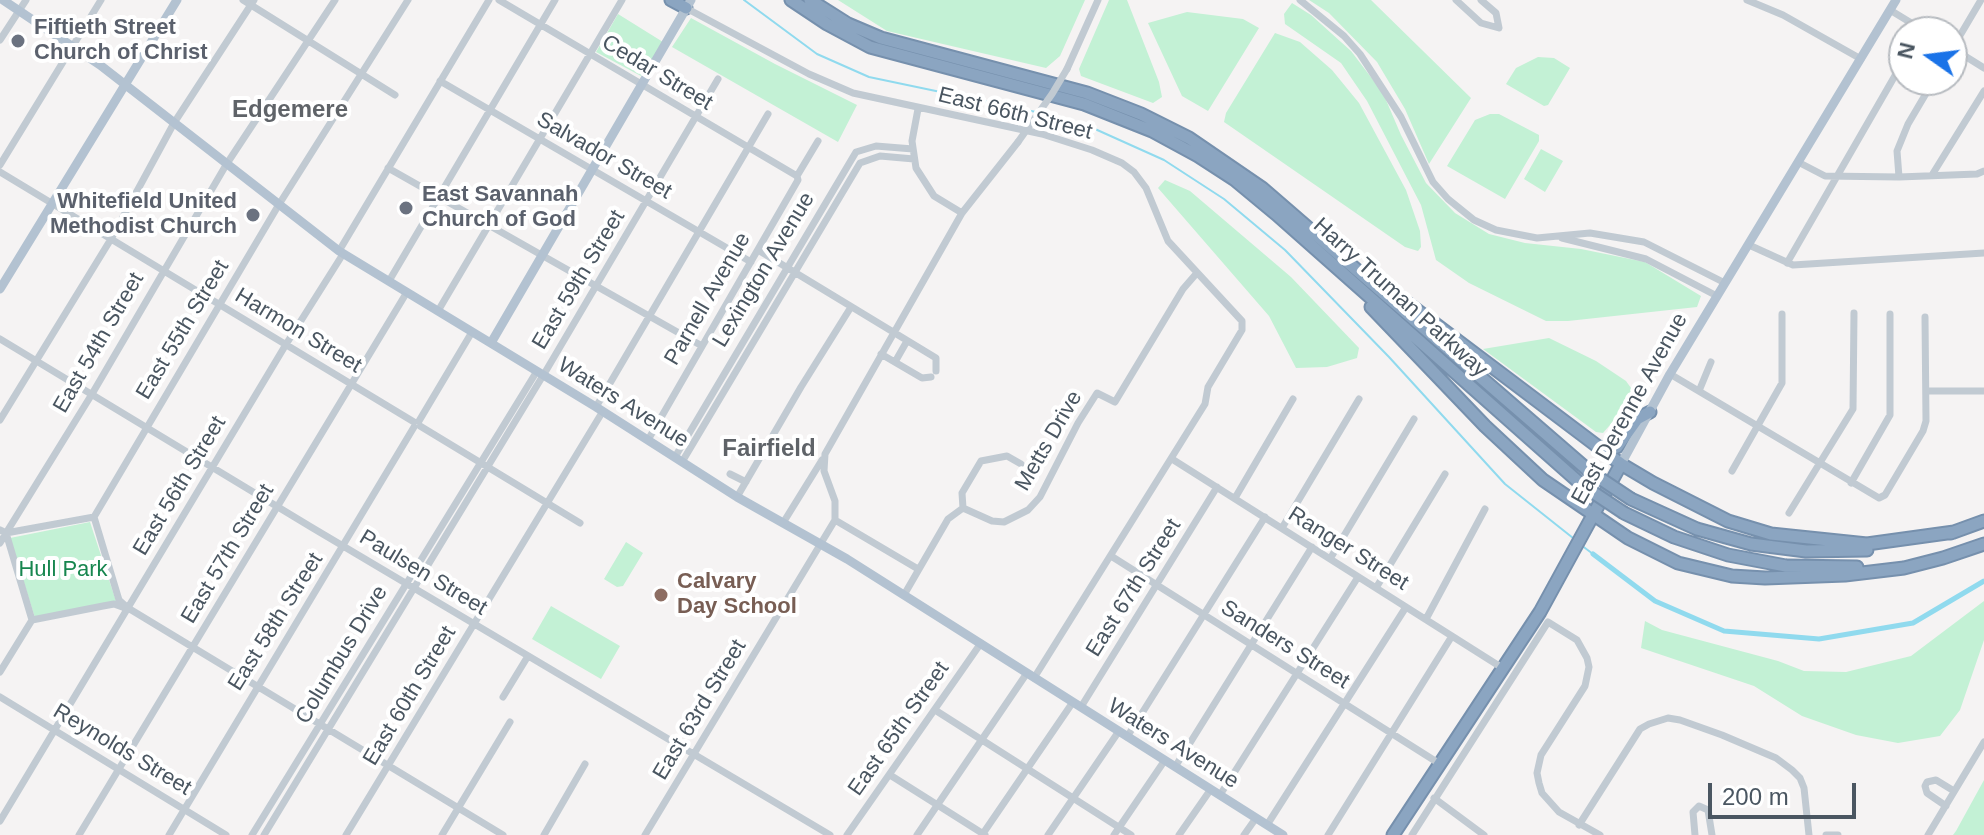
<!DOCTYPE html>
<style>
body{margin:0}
#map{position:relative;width:1984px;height:835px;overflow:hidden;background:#f5f3f3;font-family:Helvetica,sans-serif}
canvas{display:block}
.north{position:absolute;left:1888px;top:16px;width:80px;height:80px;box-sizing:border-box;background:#fff;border:2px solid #b7bbc0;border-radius:50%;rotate:284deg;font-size:22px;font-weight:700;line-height:32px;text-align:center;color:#4a5661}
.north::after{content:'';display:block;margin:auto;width:28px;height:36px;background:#1a73e8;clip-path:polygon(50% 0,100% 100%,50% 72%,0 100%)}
.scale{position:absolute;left:1708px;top:783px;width:148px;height:36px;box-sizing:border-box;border:4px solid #4a5661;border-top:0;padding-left:10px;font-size:24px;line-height:28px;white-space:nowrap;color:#4a5661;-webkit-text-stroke:6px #fff;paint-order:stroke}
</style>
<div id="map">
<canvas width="1984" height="835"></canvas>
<div class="north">N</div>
<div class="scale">200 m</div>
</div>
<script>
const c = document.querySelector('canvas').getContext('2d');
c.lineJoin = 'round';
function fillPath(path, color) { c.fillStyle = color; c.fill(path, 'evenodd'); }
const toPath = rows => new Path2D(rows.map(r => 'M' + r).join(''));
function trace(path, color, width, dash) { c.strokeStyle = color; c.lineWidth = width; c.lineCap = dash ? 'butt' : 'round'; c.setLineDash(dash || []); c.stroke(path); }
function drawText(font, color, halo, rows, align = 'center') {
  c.font = font + ' Helvetica,sans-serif'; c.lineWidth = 8; c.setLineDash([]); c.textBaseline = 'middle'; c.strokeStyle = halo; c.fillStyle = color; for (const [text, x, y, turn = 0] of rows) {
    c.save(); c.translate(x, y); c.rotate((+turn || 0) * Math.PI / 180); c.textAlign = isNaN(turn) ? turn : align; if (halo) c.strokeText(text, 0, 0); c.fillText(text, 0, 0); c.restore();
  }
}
fillPath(toPath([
 [838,0,1085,0,1060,56,1046,68,887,31],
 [1109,0,1127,0,1159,82,1162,97,1153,103,1081,76,1079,69],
 [1309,0,1371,0,1471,98,1429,164,1405,109,1377,62,1329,13],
 [1292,3,1311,15,1351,51,1383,93,1401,135,1426,183,1455,213,1489,234,1525,243,1581,249,1645,262,1701,296,1697,307,1568,321,1546,321,1469,283,1436,260,1421,205,1367,101,1341,63,1285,24,1284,14],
 [1187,12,1243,19,1259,28,1208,111,1182,96,1148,23],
 [618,14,663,42,641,76,596,52],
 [691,18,775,64,857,105,838,142,672,47],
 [1275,33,1300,42,1332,70,1359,103,1406,190,1420,231,1421,247,1418,251,1405,247,1224,122,1226,113],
 [1538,57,1554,58,1570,68,1548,105,1544,106,1506,84,1516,68],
 [1490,114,1499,114,1539,135,1539,141,1505,199,1447,166,1475,120],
 [1541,149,1563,161,1545,192,1524,179],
 [1165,180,1190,191,1291,277,1359,348,1357,358,1327,367,1296,368,1269,316,1158,188],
 [1549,338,1596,361,1626,381,1636,395,1603,433,1596,432,1483,349],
 [90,522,116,601,35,618,10,538],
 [626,542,643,553,623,586,617,587,604,579],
 [1984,601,1984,640,1960,710,1940,736,1898,743,1856,735,1802,716,1754,686,1641,648,1645,621,1662,630,1778,661,1804,671,1846,672,1911,656],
 [551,606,620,646,601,679,532,639],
 [1984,780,1984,835,1953,835,1956,831]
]), '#c3f1d5');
trace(toPath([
 [744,0,817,54,869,77,1036,112],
 [1042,114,1095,129,1164,160,1224,199,1285,250,1389,357,1505,484,1573,538],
 [1581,545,1593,554]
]), '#90daee', 2);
trace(toPath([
 [1593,554,1655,601,1724,631,1819,639,1913,623,1984,581]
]), '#90daee', 5);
const highway = toPath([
 [671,0,686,8],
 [791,0,827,24,870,47,1084,104,1152,131,1198,156,1235,180,1276,214,1582,485],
 [810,0,848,24,881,38,1087,93,1141,114,1189,138,1262,188,1589,471],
 [1381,283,1621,464,1653,483,1728,521,1771,534,1867,544,1954,532],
 [1371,307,1485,426,1543,480,1628,538,1678,563,1732,576,1765,578,1845,575,1904,568,1943,558,1984,544],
 [1599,447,1608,450,1617,447,1637,419,1650,412],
 [1631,499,1697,529,1751,544,1806,551,1867,550],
 [1624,513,1674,537,1728,555,1786,566,1857,567],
 [1951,533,1984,521],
 [1393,835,1540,612,1621,464]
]);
trace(highway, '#7690ad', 15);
trace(toPath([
 [243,0,395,95],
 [499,0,797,176,798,180,648,440],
 [1300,0,1344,36,1360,54,1401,117,1433,182,1448,199,1474,220,1496,230,1537,238,1590,233,1644,242,1725,283],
 [1456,0,1481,23,1499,28,1496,13,1481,0],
 [1747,0,1783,15,1861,59],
 [686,8,809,74,853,93,1042,134,1092,150,1122,163,1134,172,1146,188,1168,241,1242,321,1242,330,1208,387,1205,404,1034,678],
 [1890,10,1926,32],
 [0,40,26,0],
 [1952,48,1984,68],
 [1952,49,1981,0],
 [1067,69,1098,0],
 [440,81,751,262],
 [918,109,912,141,916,168,934,196,962,213],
 [1798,162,1825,176,1899,177,1977,174,1984,171],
 [0,165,101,0],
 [388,168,702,346],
 [0,172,414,422],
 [1932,175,1984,91],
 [797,176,818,141],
 [1899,177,1897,151,1908,124,1934,80],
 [1562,238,1646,259,1717,296],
 [1749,245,1793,265,1984,253],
 [758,250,936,358,936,371],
 [339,251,489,0],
 [1787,263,1904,60],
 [389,281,555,0],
 [438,311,622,0],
 [0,339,311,527,830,835],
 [881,354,922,378,931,377],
 [895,362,907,341],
 [1670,374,1879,498,1885,495,1923,431,1926,421,1925,317],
 [1699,391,1711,362],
 [1927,391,1984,391],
 [596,407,768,114],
 [0,420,111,239,174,123,254,0],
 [419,421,472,332],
 [420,426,580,523],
 [675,457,856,152,876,146,913,149],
 [1172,459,1504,669],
 [682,462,860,163,880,156,914,159],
 [1732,471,1782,383,1782,314],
 [730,474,746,482],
 [1851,483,1890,415,1890,314],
 [737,497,801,387,851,307],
 [1235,498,1293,399],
 [963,508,992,521,1004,522,1028,510,1040,497,1078,423,1097,393,1115,402,1183,289,1196,274],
 [1789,513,1853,409,1854,313],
 [94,517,278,206,408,0],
 [94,517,119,600,128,608,503,835],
 [835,520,918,569],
 [783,523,822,460],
 [1282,528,1359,399],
 [0,530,6,533,94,517],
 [6,533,32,620],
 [0,543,92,394,226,165,335,0],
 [1111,556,1440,764],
 [1330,559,1414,419],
 [1376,588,1445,474],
 [904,595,948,519,963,508,962,493,981,461,1007,456,1021,464],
 [1426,619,1485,509],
 [32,620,103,606,114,604,125,608],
 [0,672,32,620],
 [0,697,226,835],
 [503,697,528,656],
 [1081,707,1217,487],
 [935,710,1131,835],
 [1127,737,1265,517],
 [1175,767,1312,547],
 [890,775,985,835],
 [1220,795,1358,577],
 [1434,798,1484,835],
 [1946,806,1927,793,1925,786,1927,782,1936,780,1954,791],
 [0,821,285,346,343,254],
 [1267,825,1406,607],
 [1579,825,1640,729,1649,724,1668,718,1680,720,1722,735,1776,758,1792,770,1800,778,1804,788,1809,835],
 [79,835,407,292],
 [169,835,414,427],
 [252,835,537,371],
 [264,835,547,369,718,79],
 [346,835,603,411],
 [442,835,510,722],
 [544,835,585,764],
 [645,835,835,520,835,501,824,471,825,454,962,213,1018,142],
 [847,835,981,643],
 [917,835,1027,673],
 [982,835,1073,702],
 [1048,835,1119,731],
 [1114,835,1165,760],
 [1179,835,1211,789],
 [1244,835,1256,818],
 [1328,835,1452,636],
 [1412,835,1548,622,1577,640,1587,658,1589,667,1585,686,1541,755,1537,773,1539,783,1542,793,1559,812,1600,835],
 [1695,835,1693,812,1699,806,1708,810,1712,835],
 [1826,835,1838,835],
 [1928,835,1984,742]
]), '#c1cad2', 7);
trace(toPath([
 [3,0,100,65,339,251,596,407,737,497,847,559,1283,835],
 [0,289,177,0],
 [491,343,691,0],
 [1621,464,1670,374,1896,0]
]), '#b3c2d1', 9);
trace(highway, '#8ba5c1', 11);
const highwayBridge = toPath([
 [1589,471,1631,499],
 [1582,485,1624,513]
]);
trace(highwayBridge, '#7690ad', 15, []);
trace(toPath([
 [1018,142,1052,94,1067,69]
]), '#c1cad2', 7);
trace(highwayBridge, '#8ba5c1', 11);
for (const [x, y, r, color] of [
 [18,41,8,"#6b7280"],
 [406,208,8,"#6b7280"],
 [253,215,8,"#6b7280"],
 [661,595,8,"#8d6e63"]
]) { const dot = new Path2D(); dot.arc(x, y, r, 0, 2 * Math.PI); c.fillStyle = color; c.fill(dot); trace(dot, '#fff', 3); }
drawText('bold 22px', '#5b616d', '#fff', [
 ["Fiftieth Street",34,28],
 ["Church of Christ",34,53],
 ["East Savannah",422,195],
 ["Church of God",422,220],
 ["Whitefield United",237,202,"right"],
 ["Methodist Church",237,227,"right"]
], 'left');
drawText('22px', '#4a5661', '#fff', [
 ["Cedar Street",657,73,31],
 ["East 66th Street",1015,114,14],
 ["Salvador Street",604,156,30],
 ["Lexington Avenue",764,270,-59],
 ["East 59th Street",579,280,-59],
 ["Harry Truman Parkway",1400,298,42],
 ["Parnell Avenue",708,299,-60],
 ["East 55th Street",183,330,-59],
 ["Harmon Street",298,331,31],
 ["East 54th Street",99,343,-60],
 ["Waters Avenue",623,403,32],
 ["East Derenne Avenue",1630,409,-61],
 ["Metts Drive",1049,441,-60],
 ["East 56th Street",180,486,-59],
 ["Ranger Street",1348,549,32],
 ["East 57th Street",228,554,-59],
 ["Paulsen Street",423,573,31],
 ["East 67th Street",1134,588,-58],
 ["East 58th Street",276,622,-58],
 ["Sanders Street",1285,645,32],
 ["Columbus Drive",342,655,-59],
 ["East 60th Street",410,696,-59],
 ["East 63rd Street",700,710,-59],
 ["East 65th Street",899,729,-55],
 ["Waters Avenue",1173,744,32],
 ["Reynolds Street",122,750,31]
]);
drawText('22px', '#17864f', '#fff', [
 ["Hull Park",63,570]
]);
drawText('bold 22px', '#785e54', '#fff', [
 ["Calvary",677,582],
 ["Day School",677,607]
], 'left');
drawText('bold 24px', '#5f6368', '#fff', [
 ["Edgemere",290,110],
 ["Fairfield",769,449]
]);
</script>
